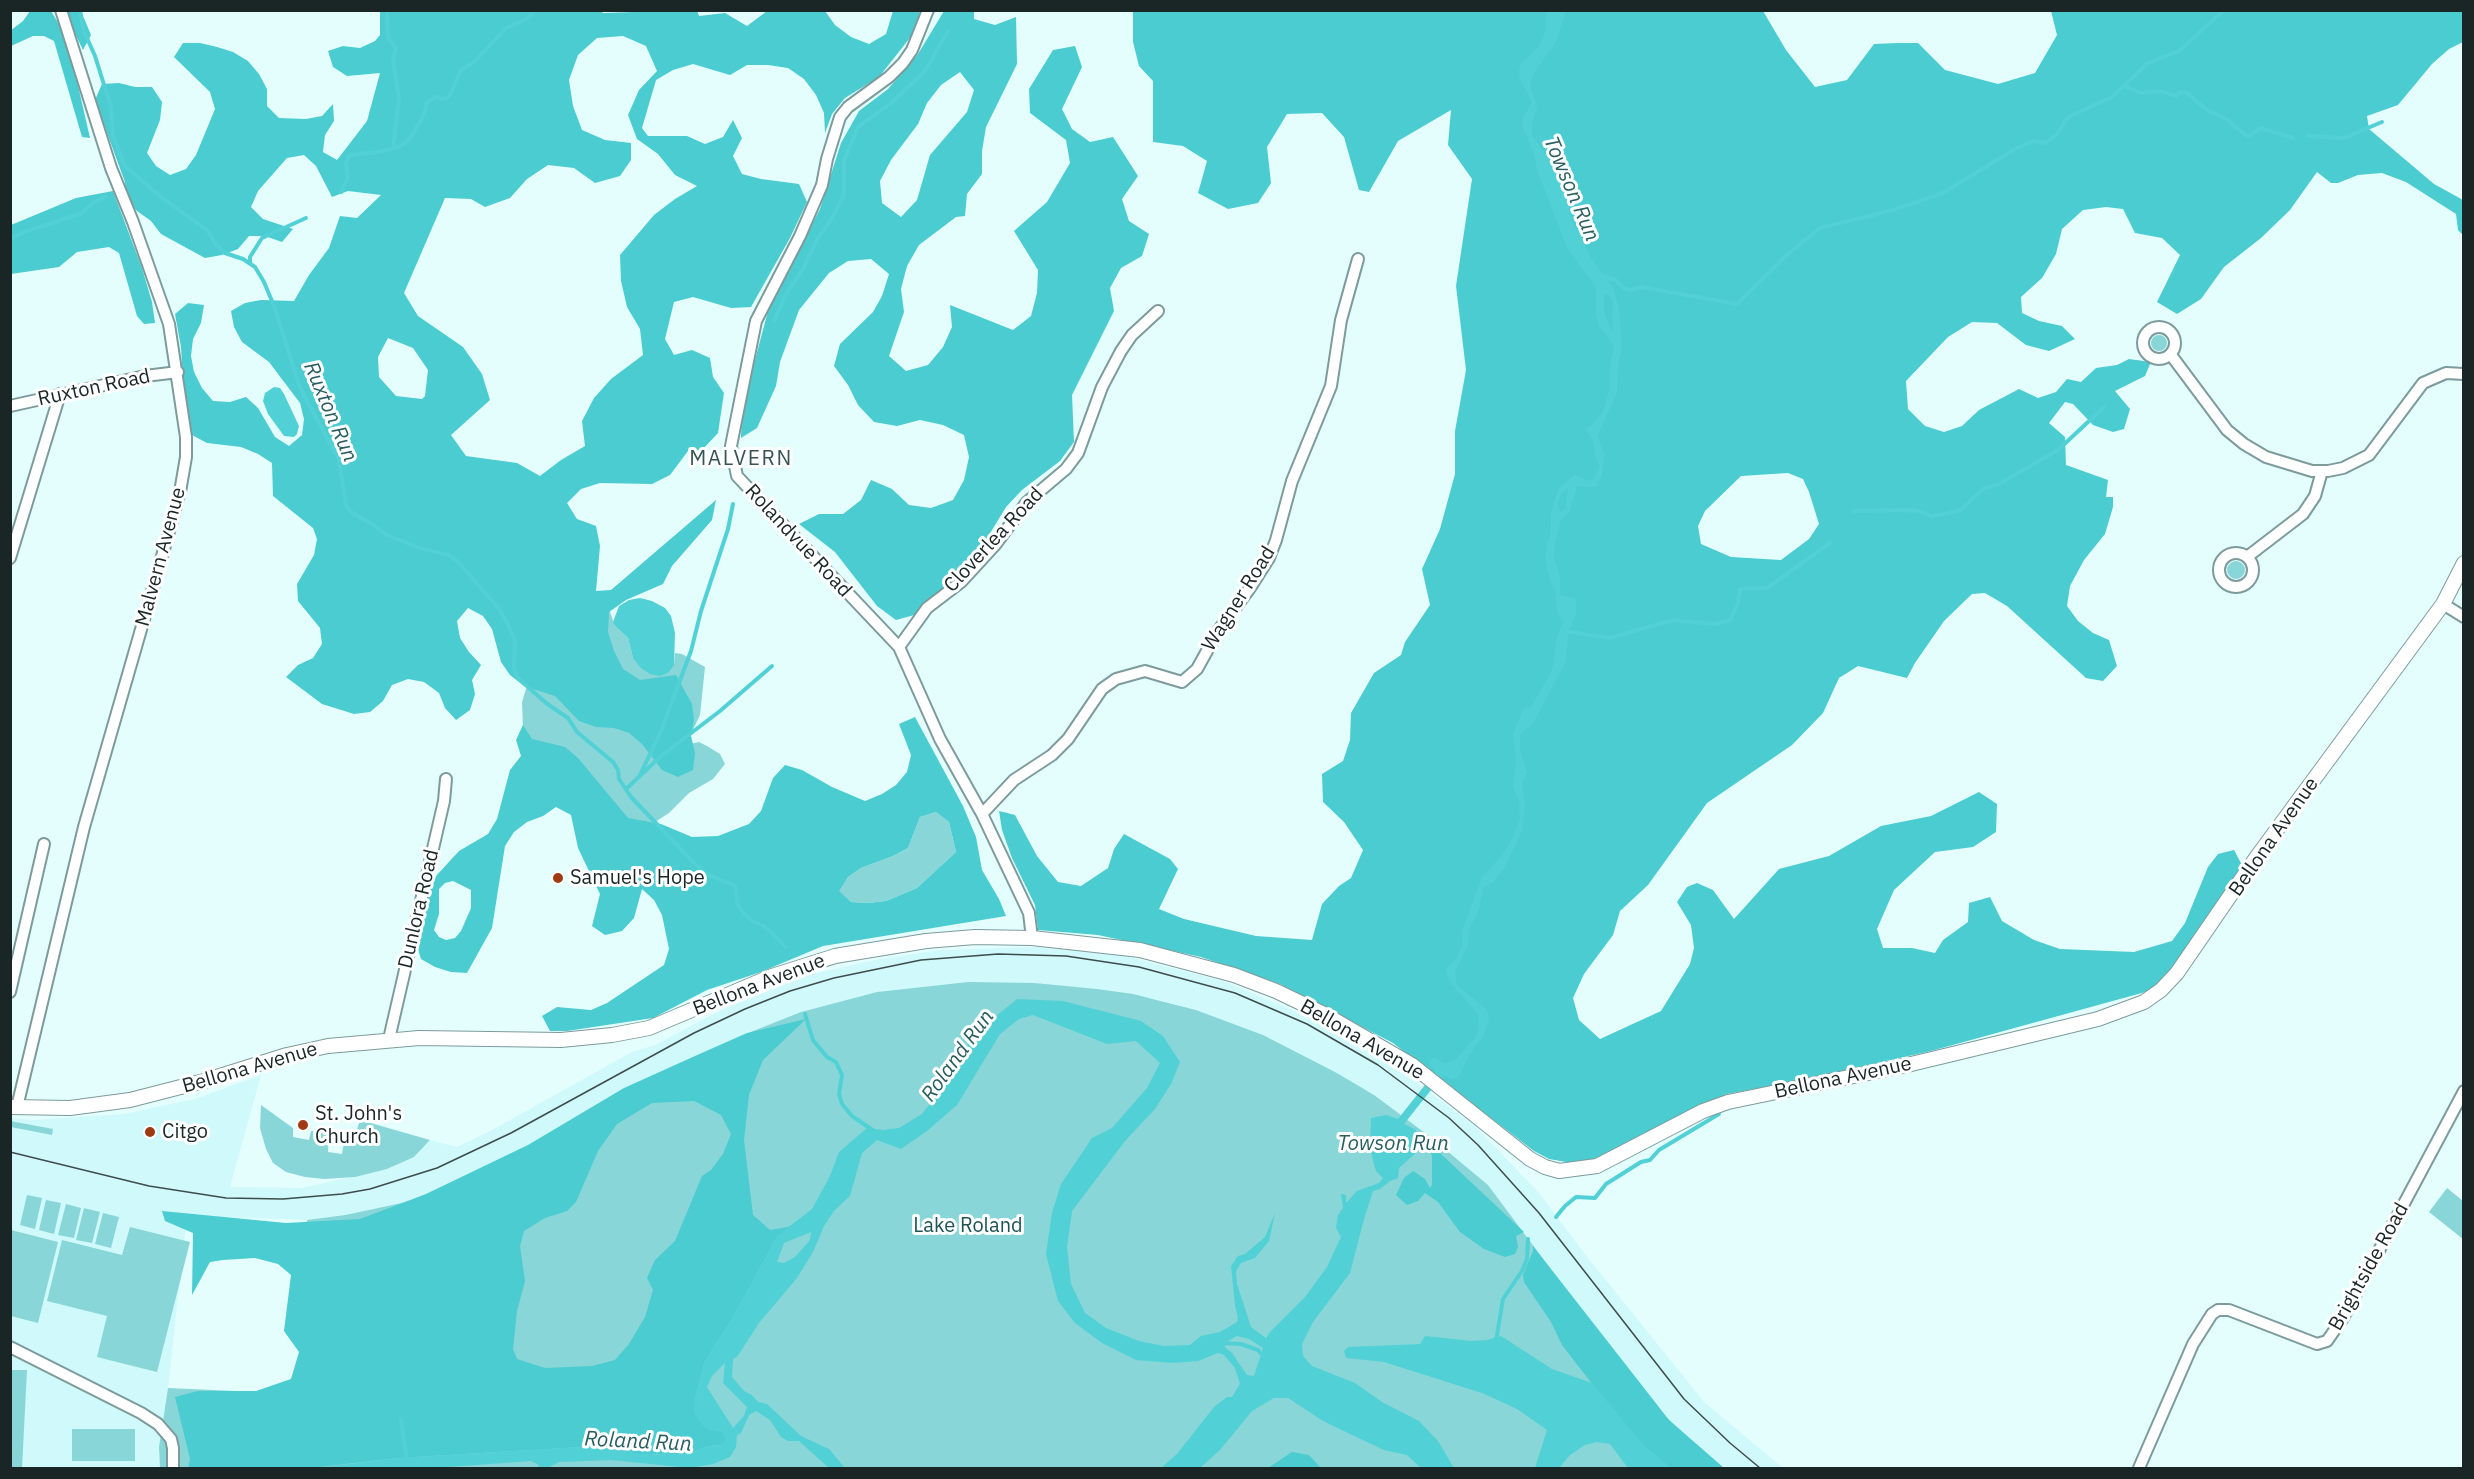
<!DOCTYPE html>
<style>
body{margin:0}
#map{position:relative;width:2474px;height:1479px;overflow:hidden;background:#e4fefe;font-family:"IBM Plex Sans",sans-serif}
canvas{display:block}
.frame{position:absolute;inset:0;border:12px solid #1a2626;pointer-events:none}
</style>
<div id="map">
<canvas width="2474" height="1479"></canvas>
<div class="frame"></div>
</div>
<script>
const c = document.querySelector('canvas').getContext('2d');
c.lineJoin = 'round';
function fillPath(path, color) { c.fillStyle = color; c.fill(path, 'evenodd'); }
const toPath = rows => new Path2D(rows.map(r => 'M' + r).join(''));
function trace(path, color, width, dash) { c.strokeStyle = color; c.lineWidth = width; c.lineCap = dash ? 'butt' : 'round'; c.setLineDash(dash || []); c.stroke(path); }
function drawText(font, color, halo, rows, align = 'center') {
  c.font = font + ' "IBM Plex Sans",sans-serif'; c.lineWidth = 6; c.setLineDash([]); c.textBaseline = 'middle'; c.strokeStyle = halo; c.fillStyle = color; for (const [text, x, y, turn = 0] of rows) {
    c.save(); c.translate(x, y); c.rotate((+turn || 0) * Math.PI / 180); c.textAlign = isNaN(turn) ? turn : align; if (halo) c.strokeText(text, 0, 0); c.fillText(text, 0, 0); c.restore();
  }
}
fillPath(toPath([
 [1040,947,1121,955,1226,982,1324,1024,1414,1081,1475,1126,1539,1193,1581,1249,1704,1402,1783,1468,1721,1468,1667,1418,1632,1378,1488,1185,1399,1114,1335,1072,1263,1035,1196,1010,1162,1001,1097,989,968,982,877,992,801,1012,753,1031,634,1091,523,1152,416,1200,345,1215,307,1220,187,1216,168,1388,159,1447,160,1468,11,1468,10,1118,34,1120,124,1114,195,1099,261,1075,230,1187,302,1188,387,1169,414,1157,430,1140,457,1147,492,1130,632,1052,655,1045,719,1011,808,975,875,960,940,950]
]), '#cff9fa');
fillPath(toPath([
 '2151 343a8 8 0 1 1 16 0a8 8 0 1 1-16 0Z',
 '2227 570a9 9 0 1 1 18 0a9 9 0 1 1-18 0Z',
 [609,609,615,626,628,638,633,658,674,665,675,653,682,654,705,667,700,715,686,745,699,742,707,746,720,754,725,764,713,779,689,793,669,813,638,833,554,772,523,728,522,702,527,686],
 [936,812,949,822,956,852,917,888,886,901,868,903,851,902,838,891,848,877,861,868,893,856,908,848,920,817],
 [968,982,1034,983,1097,989,1133,994,1196,1010,1263,1035,1335,1072,1374,1095,1429,1136,1488,1185,1632,1378,1667,1418,1721,1468,160,1468,159,1447,168,1388,304,1394,307,1220,345,1215,416,1200,486,1171,634,1091,753,1031,801,1012,877,992],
 [261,1105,293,1128,293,1137,309,1140,311,1131,329,1133,328,1152,342,1154,345,1135,355,1136,360,1120,430,1140,414,1157,387,1169,355,1177,324,1179,305,1177,286,1172,273,1163,266,1149,260,1128],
 [10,1121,53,1129,52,1135,11,1127],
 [2447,1188,2463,1201,2463,1239,2429,1212],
 [27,1195,42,1198,35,1229,20,1225],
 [46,1200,61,1203,54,1234,39,1230],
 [66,1204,81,1208,74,1238,58,1235],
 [84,1208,100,1212,92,1243,76,1240],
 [103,1213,119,1217,111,1248,95,1244],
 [130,1227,190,1242,157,1372,97,1357,107,1316,47,1301,62,1240,122,1255],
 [11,1230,58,1242,38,1323,11,1316],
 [11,1370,27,1370,22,1468,11,1468],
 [72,1429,135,1429,135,1461,72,1461]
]), '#89d6d8');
fillPath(toPath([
 [600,10,603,13,697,10,699,16,725,13,747,26,767,11,825,11,835,25,851,37,869,44,886,34,893,11,920,11,913,34,879,77,845,98,832,114,825,133,824,113,816,95,804,79,788,68,768,65,747,65,730,75,693,64,673,70,656,80,642,128,648,136,687,136,705,144,723,137,733,120,742,138,733,156,742,174,761,179,799,184,807,202,790,238,751,307,731,308,693,297,674,302,665,339,674,355,692,350,710,358,713,377,724,393,718,433,702,450,688,451,670,475,652,484,600,483,581,489,567,503,577,519,596,526,600,546,596,591,611,590,716,500,712,520,672,566,663,584,626,600,609,612,608,632,614,651,623,669,640,680,676,675,692,704,694,720,691,736,695,753,693,770,678,777,662,770,642,744,629,733,614,728,596,727,579,721,555,696,524,686,510,675,501,662,492,629,483,616,468,608,457,621,460,638,469,652,481,665,472,680,475,694,470,710,456,720,445,708,439,693,424,682,408,679,392,685,383,701,370,712,354,714,322,704,286,677,298,665,313,658,322,644,320,628,298,601,297,584,314,555,317,539,313,528,273,496,272,463,258,454,241,447,207,443,192,435,184,397,181,347,175,314,188,303,204,305,201,323,193,339,191,356,194,372,202,388,213,401,230,402,246,397,258,408,275,437,289,446,302,435,304,419,300,403,269,362,242,342,234,327,231,311,245,303,261,300,294,301,309,275,329,248,340,216,357,218,381,195,348,191,332,197,316,166,304,155,287,158,258,191,251,207,263,219,293,229,282,242,265,236,249,236,238,249,222,255,205,258,161,234,151,221,137,211,126,198,125,182,95,100,102,84,119,83,135,87,152,87,162,102,160,120,147,153,156,166,170,175,186,169,196,155,215,109,210,92,174,57,183,43,200,43,217,47,233,52,248,61,259,74,267,89,267,106,279,118,306,119,322,116,333,104,334,121,325,135,323,152,337,160,367,121,380,73,347,76,333,67,328,51,343,46,360,48,375,41,380,35,380,11],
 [623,36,646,46,657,71,639,90,628,115,637,139,658,154,675,175,697,186,675,199,654,215,620,255,621,281,627,307,640,329,643,355,611,379,594,398,582,421,585,446,561,460,540,476,517,463,466,456,451,435,490,400,482,374,463,347,418,316,404,293,445,198,471,199,485,207,510,198,527,179,548,165,574,168,595,183,620,176,631,160,631,143,605,140,582,130,573,106,569,80,578,55,597,38],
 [388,338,413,348,428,370,425,396,422,399,396,396,379,377,378,357],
 [30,11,51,11,59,24,71,55,90,138,82,137,54,41,44,36,33,36,11,46,10,31,23,21],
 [64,11,81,11,91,35,83,50],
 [944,11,974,11,974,19,995,25,1016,17,1017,64,986,127,982,151,982,174,967,194,965,216,956,217,919,245,907,266,901,289,904,312,889,356,906,371,928,365,943,347,952,327,950,305,1013,330,1031,316,1037,293,1038,270,1014,231,1047,202,1070,163,1066,140,1030,113,1029,89,1053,50,1075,46,1082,67,1062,109,1072,129,1090,142,1113,137,1138,176,1122,199,1129,221,1149,234,1142,256,1121,268,1110,288,1114,311,1072,395,1074,442,1060,461,1022,490,1006,507,969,568,918,614,896,620,877,606,835,552,799,524,819,514,843,514,861,500,871,480,892,489,909,505,931,508,953,500,964,480,969,457,964,435,943,425,920,420,897,426,874,422,858,405,848,385,834,366,840,344,873,312,882,296,889,274,871,259,848,261,829,273,799,310,780,362,776,386,757,428,741,438,742,409,768,311,820,209,841,143,859,111,888,89,918,54],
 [960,72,974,90,967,112,930,155,917,200,901,217,882,203,880,181,891,160,918,124,927,103,941,85],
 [1133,11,1763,11,1786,50,1815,87,1847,80,1874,44,1897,43,1918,43,1945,70,1998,84,2035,73,2057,35,2051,11,2463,11,2463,42,2449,49,2432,64,2398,105,2367,116,2369,129,2434,184,2463,200,2463,235,2458,230,2456,214,2406,182,2382,173,2358,175,2338,183,2331,183,2317,172,2290,210,2261,238,2224,267,2201,299,2177,314,2157,302,2180,255,2162,238,2135,233,2123,209,2106,207,2083,210,2062,229,2056,254,2042,278,2021,297,2022,313,2039,321,2062,326,2075,339,2049,351,2026,345,1997,323,1972,322,1948,337,1906,381,1908,409,1925,426,1944,432,1962,426,1979,410,2019,389,2038,398,2056,392,2067,379,2081,382,2096,368,2117,365,2129,359,2151,362,2145,376,2115,391,2130,409,2124,429,2113,432,2093,425,2073,404,2065,402,2049,423,2065,437,2066,465,2108,480,2106,497,2113,497,2113,507,2105,534,2084,560,2070,586,2067,606,2078,621,2093,633,2109,640,2117,666,2103,681,2086,678,2007,606,1985,593,1972,594,1944,621,1915,663,1907,678,1858,666,1839,678,1823,713,1792,745,1707,803,1648,885,1620,911,1613,935,1584,974,1573,998,1579,1020,1600,1039,1661,1011,1690,964,1694,948,1691,925,1677,902,1687,887,1697,883,1713,890,1734,919,1779,869,1829,856,1881,826,1931,816,1979,792,1997,804,1996,832,1973,847,1935,852,1894,890,1877,929,1883,948,1912,948,1935,953,1943,940,1968,922,1969,903,1990,897,2002,921,2034,940,2060,949,2134,952,2172,941,2185,923,2208,867,2218,854,2234,850,2243,867,2164,979,2149,991,1931,1051,1796,1081,1727,1094,1700,1105,1616,1150,1593,1159,1572,1163,1549,1159,1534,1151,1393,1043,1280,984,1201,957,1098,935,1038,930,1035,905,1012,858,1002,830,999,811,1015,815,1037,856,1058,882,1081,886,1108,868,1114,849,1124,834,1170,859,1178,869,1159,909,1184,919,1256,936,1312,940,1322,904,1339,886,1351,878,1363,850,1344,822,1323,802,1322,774,1343,761,1350,740,1351,713,1374,673,1401,655,1405,642,1430,605,1422,569,1440,529,1455,474,1455,431,1466,370,1456,286,1472,179,1448,145,1451,110,1398,141,1369,192,1359,190,1344,137,1322,113,1287,114,1267,147,1271,183,1258,203,1228,209,1198,193,1207,161,1183,146,1153,142,1153,81,1139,66,1133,42],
 [1788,473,1803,479,1809,492,1819,524,1809,539,1781,560,1731,557,1701,544,1698,526,1705,511,1741,476],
 [113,191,142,268,152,302,155,323,144,324,137,316,119,253,109,247,77,252,59,267,11,274,11,225,76,198],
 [915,717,963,806,976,837,982,870,999,899,1006,916,823,946,761,972,707,990,653,1018,567,1031,550,1031,542,1016,557,1007,591,1010,607,1003,664,965,669,949,662,915,654,900,642,889,634,918,622,931,605,935,592,926,600,894,578,848,571,815,556,807,543,816,527,822,514,832,505,846,492,928,467,973,451,972,435,967,421,959,416,943,424,908,436,876,459,851,488,834,497,819,510,770,521,756,516,740,523,725,532,739,565,747,578,758,628,818,661,824,692,837,718,836,749,824,761,811,773,778,785,765,802,770,832,787,865,801,882,794,896,785,907,772,911,755,899,724],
 [936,812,949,822,956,852,917,888,886,901,868,903,851,902,839,891,848,877,861,868,893,856,908,848,920,817],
 [453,881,471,890,471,908,461,931,455,938,446,940,439,937,434,930,439,914,439,889,445,883],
 [806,1019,763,1060,749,1095,744,1140,753,1215,770,1230,793,1226,778,1235,732,1319,705,1361,694,1402,707,1429,721,1431,725,1436,725,1442,722,1445,710,1446,681,1455,639,1454,597,1446,398,1458,311,1468,188,1468,190,1459,175,1397,198,1391,256,1391,291,1379,299,1352,284,1331,291,1275,278,1264,255,1258,223,1260,210,1262,192,1295,193,1233,165,1221,162,1211,286,1223,360,1219,426,1194,528,1145,624,1088,695,1056,747,1033],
 [694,1101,721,1115,731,1134,723,1154,711,1170,702,1176,675,1241,655,1260,647,1278,653,1290,645,1317,629,1344,615,1360,592,1366,545,1368,517,1359,513,1349,517,1311,525,1281,520,1246,524,1231,545,1218,567,1211,576,1202,598,1151,617,1124,652,1103],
 [1424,1138,1524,1232,1516,1236,1518,1247,1515,1254,1505,1257,1484,1249,1460,1232,1438,1202,1425,1193,1418,1201,1407,1205,1396,1195,1404,1178,1413,1171,1425,1179,1430,1188,1432,1185,1432,1157,1430,1147],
 [1533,1246,1669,1420,1724,1468,1671,1468,1647,1449,1613,1411,1562,1345,1551,1322,1524,1282,1523,1275,1533,1251],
 [1292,1452,1309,1455,1321,1468,1268,1468]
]), '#4bccd0');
fillPath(toPath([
 [1546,11,1566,11,1556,42,1534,73,1531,82,1530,87,1537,106,1532,124,1532,135,1559,173,1561,188,1567,201,1571,218,1590,256,1614,290,1619,308,1622,346,1618,367,1617,392,1598,436,1604,454,1602,475,1596,487,1577,486,1570,511,1561,520,1555,542,1554,559,1560,576,1560,593,1561,596,1575,598,1576,605,1576,613,1568,634,1566,661,1533,724,1520,734,1520,750,1527,772,1522,784,1525,805,1522,831,1504,868,1493,882,1483,888,1479,909,1469,930,1468,945,1455,971,1457,985,1485,1008,1489,1014,1488,1023,1482,1038,1469,1055,1459,1076,1453,1079,1443,1075,1404,1124,1415,1129,1418,1134,1417,1152,1399,1168,1398,1178,1390,1181,1380,1189,1373,1191,1364,1219,1350,1273,1313,1322,1302,1344,1303,1356,1312,1366,1355,1383,1382,1402,1419,1421,1438,1441,1454,1468,1421,1468,1407,1455,1384,1450,1352,1435,1323,1421,1288,1398,1274,1398,1252,1411,1220,1450,1200,1468,1161,1468,1177,1454,1214,1407,1227,1397,1232,1397,1240,1384,1235,1368,1224,1355,1218,1353,1198,1361,1173,1363,1136,1360,1102,1343,1075,1323,1058,1301,1046,1254,1052,1213,1061,1184,1092,1138,1112,1128,1147,1088,1160,1063,1136,1041,1107,1044,1033,1015,1019,1019,1000,1034,957,1105,927,1131,901,1149,877,1140,862,1153,850,1196,834,1211,824,1226,813,1252,797,1278,759,1323,737,1357,733,1359,732,1377,744,1391,752,1395,758,1402,767,1404,801,1436,829,1449,845,1468,829,1468,799,1441,788,1441,781,1437,770,1420,756,1411,749,1415,741,1433,737,1435,736,1447,730,1457,713,1464,690,1468,611,1460,559,1462,548,1468,537,1468,539,1465,531,1461,436,1468,316,1468,398,1458,597,1446,639,1454,681,1455,710,1446,722,1445,725,1442,725,1436,721,1431,707,1429,702,1425,694,1413,694,1402,705,1361,732,1319,778,1235,812,1209,830,1176,839,1152,867,1128,883,1130,899,1128,922,1114,952,1076,973,1035,1017,999,1063,1001,1141,1021,1163,1036,1180,1062,1171,1084,1155,1109,1125,1141,1072,1211,1067,1247,1071,1284,1085,1313,1106,1328,1139,1341,1164,1346,1190,1345,1201,1336,1220,1332,1237,1322,1238,1318,1235,1305,1231,1266,1238,1256,1245,1254,1265,1237,1275,1213,1269,1241,1255,1258,1241,1263,1236,1271,1237,1284,1251,1327,1266,1338,1270,1332,1305,1297,1327,1267,1341,1237,1336,1228,1338,1215,1343,1208,1341,1194,1346,1195,1346,1203,1357,1191,1379,1183,1383,1178,1376,1171,1374,1165,1370,1147,1371,1118,1386,1115,1398,1119,1436,1071,1430,1065,1430,1060,1435,1057,1444,1063,1454,1061,1475,1038,1478,1031,1479,1015,1449,981,1446,969,1455,960,1463,945,1462,931,1482,877,1502,855,1514,836,1520,819,1519,800,1513,787,1516,761,1513,734,1524,708,1531,707,1550,674,1554,662,1556,640,1563,622,1557,612,1556,593,1550,581,1545,558,1547,544,1551,533,1551,514,1554,502,1559,488,1573,476,1576,475,1588,481,1593,480,1600,467,1595,456,1593,441,1586,430,1603,412,1610,387,1610,366,1614,346,1599,326,1596,315,1596,288,1567,248,1537,170,1534,155,1522,124,1523,118,1532,102,1520,80,1519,69,1523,61,1528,58,1540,45,1546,29],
 [1607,294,1613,301,1612,333,1604,312,1604,296],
 [1568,488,1566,509,1561,512,1557,504,1561,494],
 [811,1232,810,1240,795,1257,784,1263,777,1262,784,1243],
 [1237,1336,1249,1339,1263,1348,1254,1376,1247,1375,1232,1353,1225,1347,1226,1342],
 [725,1363,723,1383,747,1407,744,1416,733,1428,707,1387,712,1376],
 [274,387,280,388,284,394,299,426,297,434,294,437,284,436,268,414,263,401,265,393],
 [640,598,652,601,665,608,671,616,675,633,674,665,668,673,660,676,650,674,641,668,633,658,628,638,615,626,613,622,619,606,629,600],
 [1425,1336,1472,1341,1487,1340,1501,1336,1552,1369,1592,1383,1647,1449,1671,1468,1628,1468,1610,1444,1597,1442,1585,1445,1570,1455,1559,1468,1535,1468,1547,1430,1517,1409,1482,1393,1384,1362,1346,1358,1344,1351,1348,1347,1420,1344]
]), '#51d1d5');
trace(toPath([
 [80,10,83,29,95,56,111,107,113,135,124,165,161,197,208,231,216,245,225,253,243,259,255,267,264,282,274,306,300,388,339,460,346,506,351,512,375,526,386,535,420,548,448,555,457,561,500,610,509,627,515,640,514,668,518,678,546,703,568,718,577,732,613,762,618,770,619,779,631,797,695,864,707,874,735,886,738,906,745,915,752,921,764,926,786,947],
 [387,10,388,38,396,48,393,61,399,98,393,148],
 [2124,86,2141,93,2160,91,2176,96,2180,92,2187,93,2207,110,2225,118,2248,137,2261,128,2293,138],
 [2308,136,2344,138,2382,122],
 [341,192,348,178,346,163,350,155,379,152,401,146,410,138,424,115,427,102,436,97,442,99,449,97,461,70,474,62,506,28,527,19,535,10],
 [10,239,24,232,80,214,93,203,106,196],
 [250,263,250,257,262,238,306,218],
 [1603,276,1616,280,1623,288,1630,290,1641,287,1737,304,1789,253,1820,228,1893,210,1943,193,2015,149,2033,141,2046,143,2058,133,2068,117,2112,97,2148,63,2179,51,2224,10],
 [774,321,787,292,802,271,818,238,832,218,844,195,844,161,858,127,890,104,925,71,948,31],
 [1854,511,1916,510,1932,516,1956,512,1964,507,1983,489,1997,485,2058,450,2104,407],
 [1564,631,1610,638,1673,620,1715,624,1730,620,1738,603,1740,589,1767,588,1830,543],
 [640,775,661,731,691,651,701,611,728,529,733,504],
 [626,789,661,756,720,711,772,666],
 [805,1014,813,1040,827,1057,836,1062,842,1075,839,1094,842,1104,852,1116,874,1131],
 [1556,1217,1565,1206,1576,1197,1595,1198,1606,1184,1641,1162,1650,1160,1659,1150,1719,1114],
 [1496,1341,1503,1299,1522,1271,1527,1259,1528,1239],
 [1221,1343,1241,1344,1258,1350,1263,1356],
 [401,1420,407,1461]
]), '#51d1d5', 4);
const street = toPath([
 [928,10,912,50,903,63,889,77,848,107,840,117,827,159,822,185,800,236,756,321,731,446,737,476,899,647,940,739,982,814,1029,913,1032,938],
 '2143 343a16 16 0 1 1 32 0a16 16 0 1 1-32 0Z',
 [2171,355,2227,430,2244,444,2266,457,2312,471,2328,471,2343,468,2369,455,2423,383,2446,373,2464,374],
 [10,406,145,376,178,372],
 '2219 570a17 17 0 1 1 34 0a17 17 0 1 1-34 0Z',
 [2247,557,2303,514,2315,496,2322,471],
 [10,558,60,394],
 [2443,604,2464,617],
 [899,647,927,608,961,582,995,545,1027,502,1066,469,1078,453,1102,387,1121,351,1132,335,1158,311],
 [982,814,1014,780,1052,755,1068,739,1102,689,1116,679,1145,671,1182,682,1197,669,1218,631,1250,588,1269,558,1276,540,1292,481,1331,386,1341,320,1358,259],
 [10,992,44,844],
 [389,1039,444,801,446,779],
 [17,1107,84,827,157,574,180,492,186,457,186,437,169,324,133,222,111,168,61,10],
 [10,1347,141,1413,158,1424,171,1439,173,1448,173,1468],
 [2139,1468,2193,1344,2212,1314,2218,1310,2229,1310,2317,1344,2327,1341,2343,1318,2464,1091]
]);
const secondary = toPath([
 [10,1107,70,1108,130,1100,204,1081,287,1055,328,1046,419,1038,561,1040,612,1035,649,1028,772,976,835,956,926,941,975,937,1032,938,1140,950,1234,975,1276,991,1326,1015,1412,1065,1530,1159,1545,1167,1559,1171,1597,1166,1703,1111,1728,1102,1907,1065,2098,1019,2144,1002,2161,990,2177,973,2256,858,2443,604,2464,563]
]);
trace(street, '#7d9b9c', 14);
trace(secondary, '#7d9b9c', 16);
trace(street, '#fff', 10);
trace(secondary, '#fff', 14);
trace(toPath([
 [10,1152,149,1186,226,1198,283,1199,342,1194,370,1189,437,1168,511,1133,694,1033,745,1009,790,991,834,978,921,960,998,954,1066,956,1139,967,1235,993,1307,1024,1378,1065,1449,1118,1478,1145,1539,1213,1684,1399,1730,1443,1760,1468]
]), '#3e4c4c', 1.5);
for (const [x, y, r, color] of [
 [558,878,6,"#a03a13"],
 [303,1125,6,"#a03a13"],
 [150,1132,6,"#a03a13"]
]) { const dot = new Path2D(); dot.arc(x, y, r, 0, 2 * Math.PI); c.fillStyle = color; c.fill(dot); trace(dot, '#fff', 2); }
drawText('20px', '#1a2626', '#fff', [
 ["Ruxton Road",94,388,-12],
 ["Cloverlea Road",994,540,-47],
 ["Rolandvue Road",798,541,47],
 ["Malvern Avenue",161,557,-75],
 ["Wagner Road",1239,599,-58],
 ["Bellona Avenue",2274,837,-55],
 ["Dunlora Road",419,909,-77],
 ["Bellona Avenue",759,985,-21],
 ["Bellona Avenue",1362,1040,30],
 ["Bellona Avenue",250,1068,-16],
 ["Bellona Avenue",1843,1078,-12],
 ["Brightside Road",2369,1267,-61]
]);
drawText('20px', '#1a2626', '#fff', [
 ["Samuel's Hope",570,878],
 ["St. John's",315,1114],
 ["Church",315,1137],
 ["Citgo",162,1132]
], 'left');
drawText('20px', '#1e5456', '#fff', [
 ["Lake Roland",968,1226]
]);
drawText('italic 21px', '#285e5f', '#fff', [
 ["Towson Run",1571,189,67],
 ["Ruxton Run",330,412,67],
 ["Roland Run",958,1056,-54],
 ["Towson Run",1393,1144],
 ["Roland Run",638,1442,3]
]);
c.letterSpacing = '1.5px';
drawText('21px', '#375354', '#fff', [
 ["MALVERN",741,459]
]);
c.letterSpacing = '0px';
</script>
